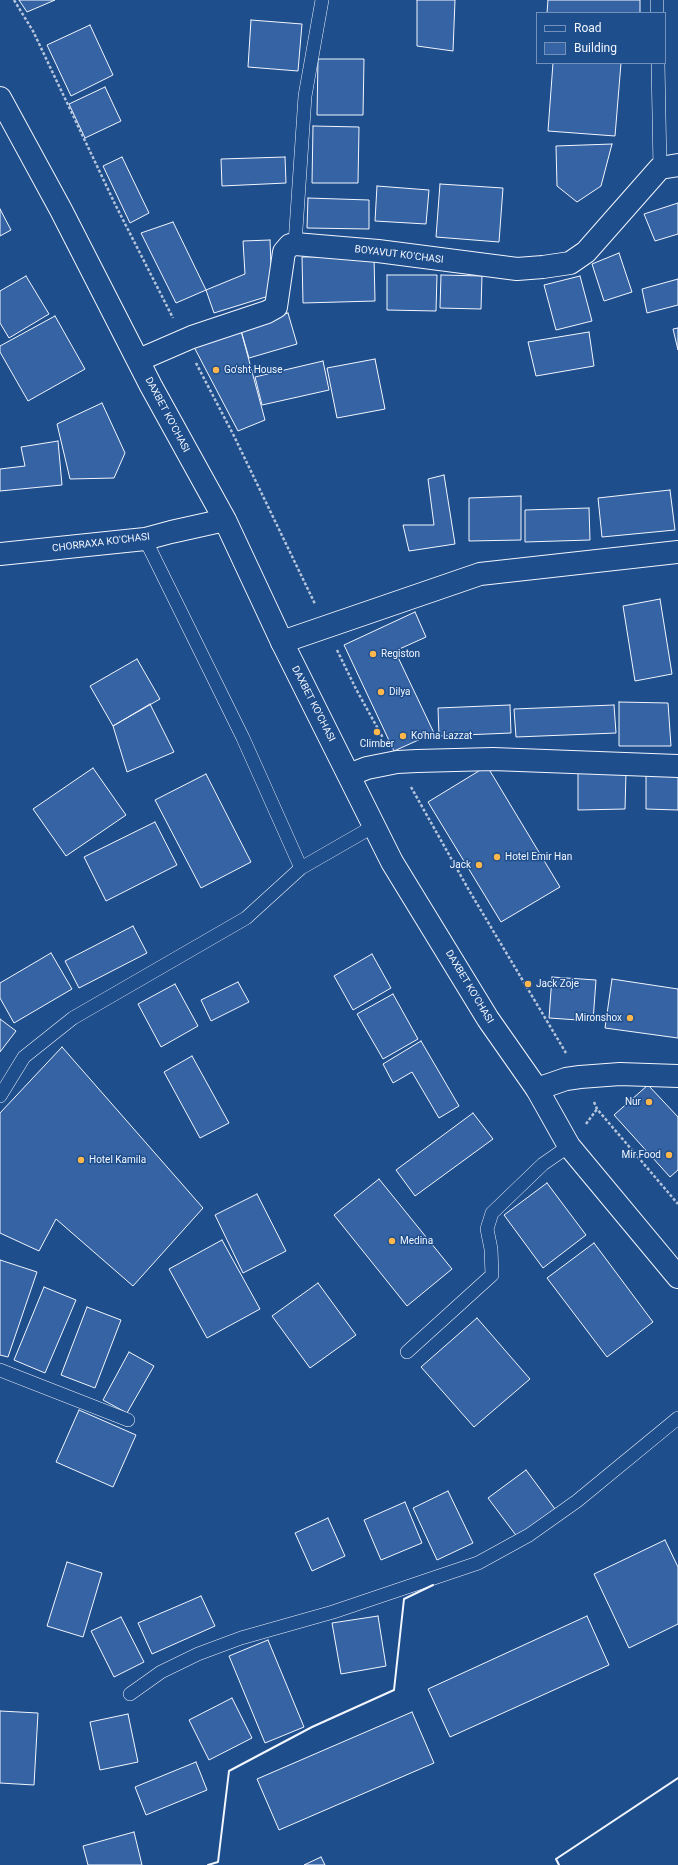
<!DOCTYPE html>
<style>
body{margin:0}
#map{position:relative;width:678px;height:1865px;overflow:hidden;background:#1f4e8c;font-family:Roboto,sans-serif}
canvas{display:block}
.legend{position:absolute;left:536px;top:12px;width:130px;height:52px;box-sizing:border-box;background:#1f4e8c;border:1px solid #7391ba;margin:0;padding:5px 7px;list-style:none;font-size:12px;color:#f2f6ff}
.legend li{display:flex;align-items:center;gap:8px;height:20px}
.legend b{width:20px;border:1px solid #7391ba}
</style>
<div id="map">
<canvas width="678" height="1865"></canvas>
<ul class="legend">
<li><b style="height:5px;background:#1f4e8c"></b>Road</li>
<li><b style="height:11px;background:#3563a3"></b>Building</li>
</ul>
</div>
<script>
const c = document.querySelector('canvas').getContext('2d');
c.lineJoin = 'round';
function fillPath(path, color) { c.fillStyle = color; c.fill(path, 'evenodd'); }
const toPath = rows => new Path2D(rows.map(r => 'M' + r).join(''));
function trace(path, color, width, dash) { c.strokeStyle = color; c.lineWidth = width; c.lineCap = dash ? 'butt' : 'round'; c.setLineDash(dash || []); c.stroke(path); }
function drawText(font, color, halo, rows, align = 'center') {
  c.font = font + ' Roboto,sans-serif'; c.lineWidth = 3; c.setLineDash([]); c.textBaseline = 'middle'; c.strokeStyle = halo; c.fillStyle = color; for (const [text, x, y, turn = 0] of rows) {
    c.save(); c.translate(x, y); c.rotate((+turn || 0) * Math.PI / 180); c.textAlign = isNaN(turn) ? turn : align; if (halo) c.strokeText(text, 0, 0); c.fillText(text, 0, 0); c.restore();
  }
}
const building = toPath([
 [19,0,55,0,27,12,19,0],
 [417,0,455,0,453,51,417,46,417,0],
 [548,0,640,0,640,13,547,13,548,0],
 [251,20,302,24,298,71,248,67,251,20],
 [90,25,113,75,71,96,47,45,90,25],
 [318,59,364,59,363,115,317,115,318,59],
 [553,63,621,63,615,136,548,131,553,63],
 [105,87,121,121,85,138,69,104,105,87],
 [313,126,359,127,358,183,312,183,313,126],
 [612,144,601,186,577,202,557,186,556,146,612,144],
 [122,157,149,213,130,223,103,166,122,157],
 [285,157,286,183,222,186,221,159,285,157],
 [440,184,503,188,499,242,436,237,440,184],
 [377,186,429,190,426,224,375,221,377,186],
 [308,198,369,200,369,229,307,228,308,198],
 [678,203,678,234,655,241,644,214,678,203],
 [0,209,11,230,0,236,0,209],
 [173,222,206,290,176,303,141,233,173,222],
 [270,240,272,295,214,313,206,290,245,274,243,241,270,240],
 [619,253,632,292,604,301,592,264,619,253],
 [374,256,375,301,303,303,302,257,374,256],
 [387,275,437,275,436,311,387,310,387,275],
 [441,275,482,276,481,309,440,308,441,275],
 [26,276,49,314,9,338,0,323,0,291,26,276],
 [580,276,592,321,556,330,544,285,580,276],
 [678,279,678,305,647,313,642,289,678,279],
 [288,313,297,344,249,358,240,327,288,313],
 [55,316,85,369,28,401,0,352,0,346,55,316],
 [240,327,265,420,238,431,194,347,240,327],
 [678,328,678,350,673,329,678,328],
 [589,332,594,366,536,376,528,342,589,332],
 [375,359,385,409,337,418,327,368,375,359],
 [323,361,329,390,262,405,255,377,323,361],
 [102,403,125,453,114,478,70,479,57,424,102,403],
 [58,441,62,485,0,491,0,469,25,466,21,447,58,441],
 [444,475,455,544,409,551,403,525,434,525,428,479,444,475],
 [670,490,675,530,602,537,598,498,670,490],
 [521,496,521,540,469,541,469,498,521,496],
 [589,508,590,540,525,542,525,510,589,508],
 [660,599,672,674,635,681,623,606,660,599],
 [415,612,426,637,395,651,434,733,394,751,344,645,415,612],
 [137,659,160,699,113,726,90,686,137,659],
 [619,702,668,703,671,746,619,746,619,702],
 [150,704,174,752,127,772,113,726,150,704],
 [510,705,511,733,439,736,438,708,510,705],
 [614,705,616,733,516,737,514,709,614,705],
 [487,766,560,887,501,922,428,802,487,766],
 [93,768,126,815,66,856,33,809,93,768],
 [578,772,626,772,625,809,578,810,578,772],
 [678,772,678,810,646,809,646,773,678,772],
 [206,774,251,862,201,888,155,800,206,774],
 [155,822,177,865,106,901,84,857,155,822],
 [133,926,147,953,79,988,65,961,133,926],
 [51,953,72,989,14,1023,0,998,0,983,51,953],
 [372,954,391,988,353,1010,334,976,372,954],
 [552,977,596,980,593,1021,549,1018,552,977],
 [612,979,678,989,678,1038,605,1028,612,979],
 [238,982,249,1002,211,1021,201,1000,238,982],
 [175,984,198,1026,161,1047,138,1004,175,984],
 [393,994,418,1039,383,1059,357,1014,393,994],
 [0,1019,16,1031,0,1052,0,1019],
 [421,1041,459,1106,439,1118,412,1072,393,1083,383,1064,421,1041],
 [62,1047,203,1208,133,1286,56,1219,39,1251,0,1233,0,1113,62,1047],
 [192,1056,229,1123,200,1138,164,1072,192,1056],
 [648,1085,678,1117,678,1170,670,1177,614,1115,648,1085],
 [473,1113,493,1139,415,1196,396,1170,473,1113],
 [379,1179,452,1269,407,1306,334,1215,379,1179],
 [547,1183,586,1235,543,1268,504,1215,547,1183],
 [257,1194,286,1251,243,1273,215,1215,257,1194],
 [222,1240,260,1309,207,1338,169,1269,222,1240],
 [594,1243,653,1322,607,1357,547,1278,594,1243],
 [0,1260,37,1272,8,1357,0,1355,0,1260],
 [318,1283,356,1335,310,1368,272,1316,318,1283],
 [44,1287,76,1300,45,1373,14,1360,44,1287],
 [87,1307,121,1320,95,1388,61,1375,87,1307],
 [477,1318,530,1379,474,1427,421,1367,477,1318],
 [129,1352,154,1366,127,1413,103,1400,129,1352],
 [79,1410,136,1435,113,1487,56,1462,79,1410],
 [526,1470,555,1509,518,1538,488,1498,526,1470],
 [448,1491,473,1543,437,1560,413,1508,448,1491],
 [405,1502,422,1543,381,1560,364,1520,405,1502],
 [328,1518,345,1556,312,1571,295,1533,328,1518],
 [665,1540,678,1567,678,1624,629,1648,594,1574,665,1540],
 [67,1562,102,1573,83,1637,47,1626,67,1562],
 [201,1596,215,1626,152,1654,138,1623,201,1596],
 [378,1616,386,1666,341,1674,332,1623,378,1616],
 [587,1616,609,1665,450,1737,428,1689,587,1616],
 [121,1617,144,1662,114,1677,91,1631,121,1617],
 [268,1640,304,1727,265,1743,229,1656,268,1640],
 [232,1698,252,1738,209,1760,189,1720,232,1698],
 [0,1711,38,1713,34,1785,0,1783,0,1711],
 [412,1712,434,1763,279,1830,257,1779,412,1712],
 [128,1714,138,1762,100,1770,90,1722,128,1714],
 [196,1762,207,1790,146,1815,135,1787,196,1762],
 [134,1832,142,1865,88,1865,83,1846,134,1832],
 [321,1857,325,1865,304,1865,321,1857]
]);
fillPath(building, '#3563a3');
trace(building, '#f2f6ff', 1);
const lane = toPath([
 [657,0,657,13],
 [658,63,660,168],
 [295,244,305,96,322,0],
 [145,539,243,738,301,868],
 [0,1096,24,1057,73,1018,246,918,301,868,374,826],
 [407,1352,492,1275,491,1249,487,1229,492,1213,543,1164,569,1146],
 [0,1370,128,1420],
 [130,1694,161,1672,198,1654,241,1638,333,1612,478,1563,529,1535,577,1501,678,1418]
]);
const street = toPath([
 [139,360,192,337,267,312,276,307,284,252,290,245,295,244,378,251,517,269,543,267,570,263,586,252,660,168,678,165],
 [282,642,480,574,678,552],
 [349,775,367,768,397,762,417,761,493,759,678,766],
 [537,1089,566,1079,580,1077,620,1074,678,1076]
]);
const secondary = toPath([
 [0,98,61,210,151,386,225,520,282,642,392,862,488,1019,537,1089,569,1146,678,1277],
 [0,554,145,539,171,532,225,520]
]);
trace(lane, '#f2f6ff', 14);
trace(street, '#f2f6ff', 24);
trace(secondary, '#f2f6ff', 24);
trace(toPath([
 [14,0,33,31,115,204,173,318],
 [196,363,234,436,315,604],
 [337,650,356,689,383,738],
 [411,787,470,892,566,1053],
 [594,1102,597,1109,678,1204],
 [586,1124,597,1109]
]), '#b3c4dc', 2.5, [3, 2]);
trace(lane, '#1f4e8c', 13);
trace(street, '#1f4e8c', 22);
trace(secondary, '#1f4e8c', 22);
trace(toPath([
 [208,1865,218,1862,229,1771,312,1727,394,1690,404,1599,433,1585],
 [559,1865,556,1859,678,1778]
]), '#f2f6ff', 2);
for (const [x, y, r, color] of [
 [216,370,4,"#ffb74d"],
 [373,654,4,"#ffb74d"],
 [381,692,4,"#ffb74d"],
 [377,732,4,"#ffb74d"],
 [403,736,4,"#ffb74d"],
 [497,857,4,"#ffb74d"],
 [479,865,4,"#ffb74d"],
 [528,984,4,"#ffb74d"],
 [630,1018,4,"#ffb74d"],
 [649,1102,4,"#ffb74d"],
 [669,1155,4,"#ffb74d"],
 [81,1160,4,"#ffb74d"],
 [392,1241,4,"#ffb74d"]
]) { const dot = new Path2D(); dot.arc(x, y, r, 0, 2 * Math.PI); c.fillStyle = color; c.fill(dot); trace(dot, '#1f4e8c', 1.5); }
drawText('10px', '#f2f6ff', '#1f4e8c', [
 ["BOYAVUT KO'CHASI",399,255,7],
 ["DAXBET KO'CHASI",167,415,62],
 ["CHORRAXA KO'CHASI",101,543,-7],
 ["DAXBET KO'CHASI",313,704,63],
 ["DAXBET KO'CHASI",469,987,59]
]);
drawText('10px', '#f2f6ff', '#1f4e8c', [
 ["Go'sht House",224,370],
 ["Registon",381,654],
 ["Dilya",389,692],
 ["Ko'hna Lazzat",411,736],
 ["Climber",377,744,"center"],
 ["Hotel Emir Han",505,857],
 ["Jack",471,865,"right"],
 ["Jack Zoje",536,984],
 ["Mironshox",622,1018,"right"],
 ["Nur",641,1102,"right"],
 ["Mir Food",661,1155,"right"],
 ["Hotel Kamila",89,1160],
 ["Medina",400,1241]
], 'left');
</script>
